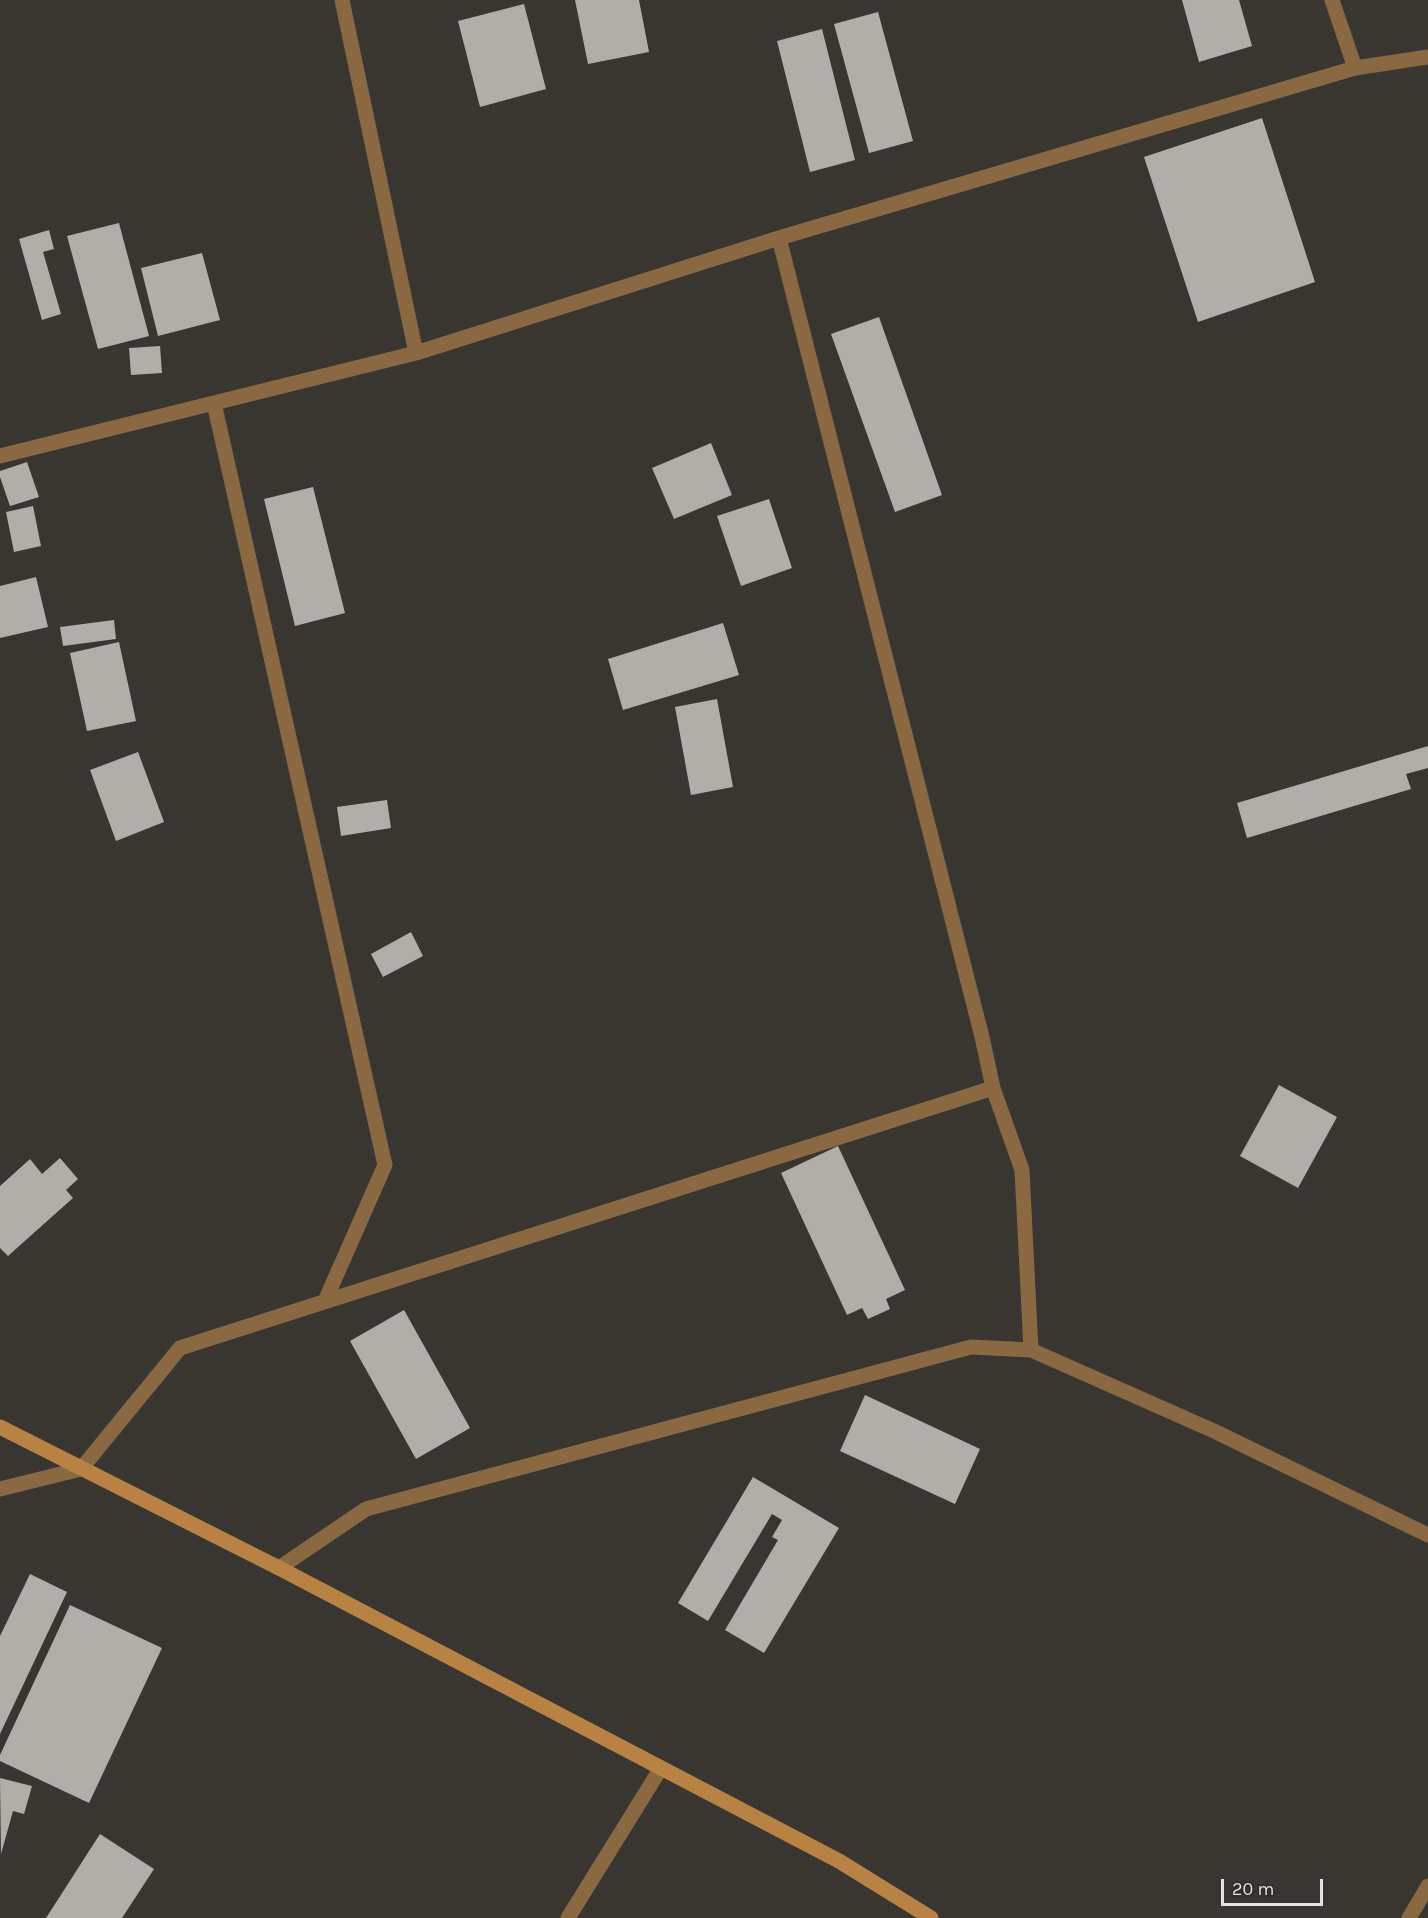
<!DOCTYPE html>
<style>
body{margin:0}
#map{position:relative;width:1428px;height:1918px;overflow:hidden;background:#393632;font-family:Karla,sans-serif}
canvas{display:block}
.scale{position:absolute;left:1221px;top:1879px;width:102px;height:27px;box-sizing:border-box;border:3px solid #e5e2e0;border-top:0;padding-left:8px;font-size:18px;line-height:21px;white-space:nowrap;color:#e5e2e0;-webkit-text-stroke:4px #2f2c29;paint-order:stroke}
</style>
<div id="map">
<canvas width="1428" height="1918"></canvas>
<div class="scale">20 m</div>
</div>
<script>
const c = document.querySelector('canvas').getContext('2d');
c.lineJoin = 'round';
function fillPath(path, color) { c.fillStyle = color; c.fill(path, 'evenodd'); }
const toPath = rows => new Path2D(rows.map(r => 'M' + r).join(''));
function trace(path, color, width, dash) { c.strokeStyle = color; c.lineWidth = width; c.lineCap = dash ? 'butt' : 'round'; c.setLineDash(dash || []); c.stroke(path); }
fillPath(toPath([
 [575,0,639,0,649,52,588,64],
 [1182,0,1239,0,1252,46,1199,62],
 [524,4,546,89,480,107,458,21],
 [878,12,913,141,869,153,834,24],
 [822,29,855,160,810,172,777,41],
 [1262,118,1315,282,1198,322,1144,157],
 [119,223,149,336,98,349,67,236],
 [49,230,54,249,43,252,61,314,42,320,19,239],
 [202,253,220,320,158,336,141,268],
 [879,317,942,495,895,512,831,334],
 [160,346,162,373,131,375,129,348],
 [711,443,732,495,674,519,652,468],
 [27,462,39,497,10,506,0,477,0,471],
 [313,487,345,613,295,626,264,499],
 [769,499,792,568,741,586,717,516],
 [33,506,41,546,14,552,6,512],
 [36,577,48,627,0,638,0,586],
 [114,620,116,639,63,646,60,627],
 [723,623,739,675,623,710,608,659],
 [119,642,136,721,87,731,70,653],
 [717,699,733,787,691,795,675,707],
 [1428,746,1428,768,1406,774,1411,789,1247,838,1237,803],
 [138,752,164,822,116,841,90,770],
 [387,800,391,828,341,836,337,807],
 [411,932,423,956,383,977,371,954],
 [1279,1085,1337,1117,1298,1188,1240,1156],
 [838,1146,905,1290,886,1299,890,1309,868,1319,862,1308,847,1315,781,1173],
 [60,1158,78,1179,66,1190,73,1198,8,1256,0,1248,0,1186,30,1159,42,1174],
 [404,1310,470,1428,416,1459,350,1341],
 [865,1395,980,1449,955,1504,840,1451],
 [753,1477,839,1528,764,1653,725,1630,778,1540,772,1537,782,1520,772,1514,708,1621,678,1603],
 [30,1574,67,1592,0,1734,0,1636],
 [70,1605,162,1648,89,1803,0,1761,0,1755],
 [0,1778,32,1786,24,1814,13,1811,1,1854],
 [100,1834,154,1869,122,1918,46,1918]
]), '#b1ada9');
trace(toPath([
 [342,0,416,353],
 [1332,0,1355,68],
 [779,238,982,1037,993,1088,1022,1170,1031,1350],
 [214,403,385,1165,325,1301],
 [0,456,416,353,779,238,1355,68,1428,57],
 [0,1489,81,1469,180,1348,993,1088],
 [279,1568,366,1509,971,1347,1031,1350,1214,1431,1428,1535],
 [568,1918,661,1768],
 [1409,1918,1428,1886]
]), '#8a6842', 15);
trace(toPath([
 [0,1427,279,1568,839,1861,931,1918]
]), '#b78243', 15);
</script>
